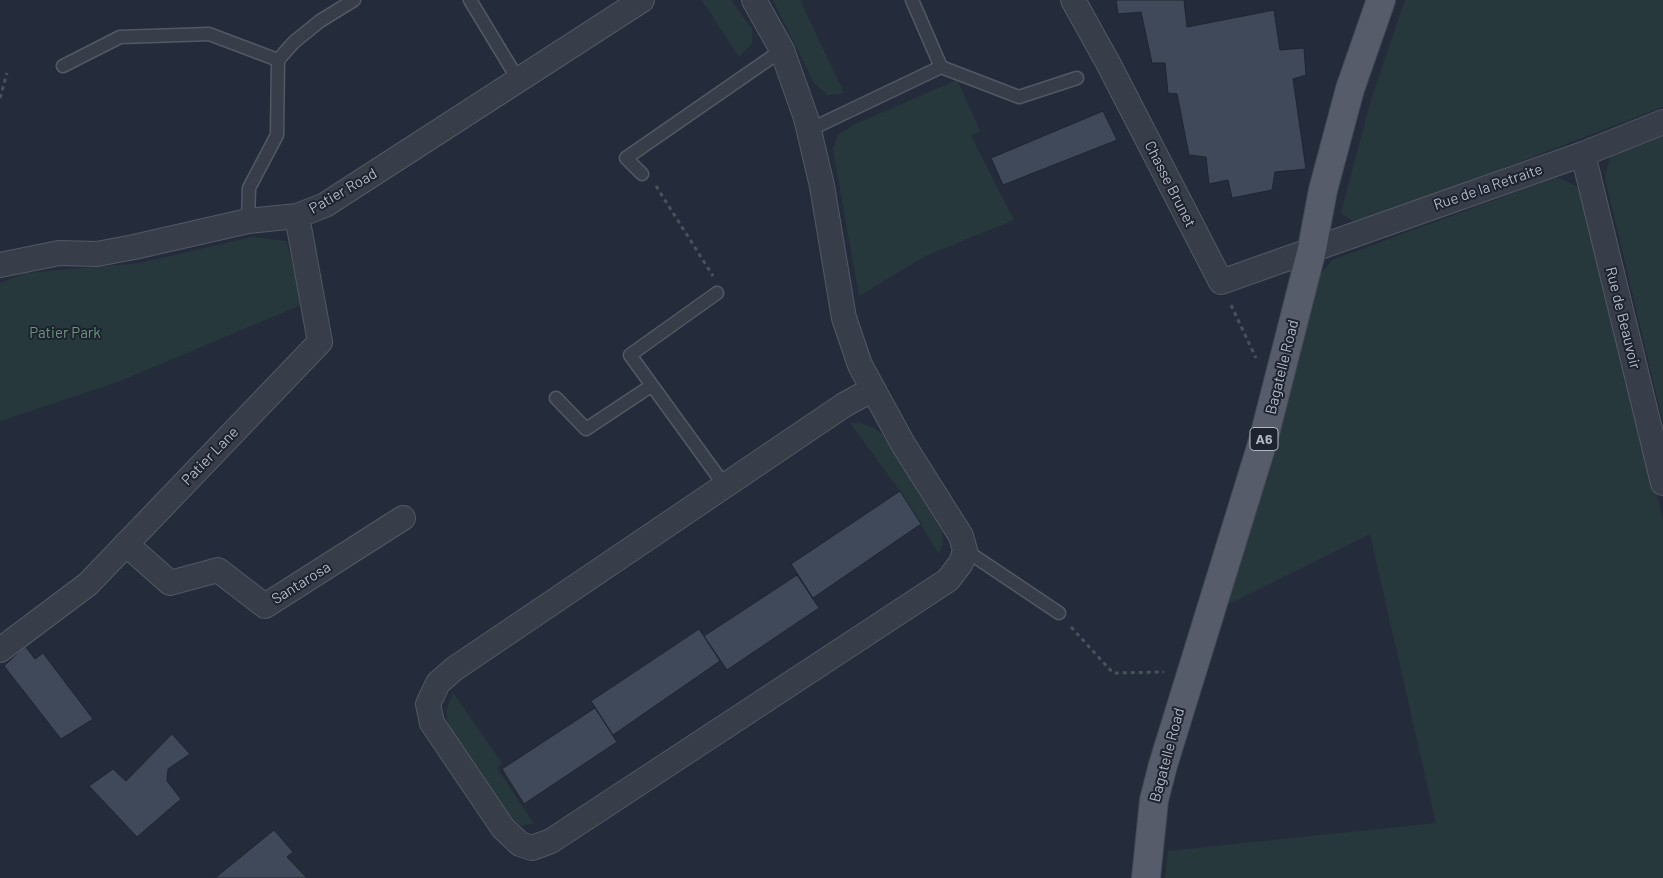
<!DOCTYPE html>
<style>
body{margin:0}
canvas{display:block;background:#242b3a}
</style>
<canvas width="1663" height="878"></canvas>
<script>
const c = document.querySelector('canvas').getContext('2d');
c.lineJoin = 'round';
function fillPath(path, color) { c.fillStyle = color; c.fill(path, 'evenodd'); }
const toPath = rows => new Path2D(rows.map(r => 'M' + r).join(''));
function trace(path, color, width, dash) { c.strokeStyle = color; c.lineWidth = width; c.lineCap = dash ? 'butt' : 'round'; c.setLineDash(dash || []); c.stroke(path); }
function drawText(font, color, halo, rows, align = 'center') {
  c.font = font + ' Barlow,sans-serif'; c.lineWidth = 4; c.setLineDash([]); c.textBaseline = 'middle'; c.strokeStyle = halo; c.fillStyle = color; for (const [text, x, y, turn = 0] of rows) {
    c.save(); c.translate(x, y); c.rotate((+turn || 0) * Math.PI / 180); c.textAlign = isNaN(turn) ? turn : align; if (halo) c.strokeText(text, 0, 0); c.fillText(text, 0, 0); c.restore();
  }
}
fillPath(toPath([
 [702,0,731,0,752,29,752,43,739,57],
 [773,0,800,0,844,93,828,95,814,83],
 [1405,0,1663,0,1663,107,1357,224,1341,213,1371,100],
 [957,80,980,131,971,136,1014,220,925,256,859,296,833,149,838,135,853,125],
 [1663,136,1663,422,1605,178,1610,157],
 [1557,177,1586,191,1663,520,1663,878,1165,878,1168,851,1436,823,1370,534,1229,604,1318,277,1332,260],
 [252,237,286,241,303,304,120,381,0,421,0,283,26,273,140,263],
 [850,423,860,423,873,428,882,434,942,532,943,543,939,554,900,491],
 [453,693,502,763,497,768,534,824,520,825,507,813,449,727,446,712]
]), '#27383c');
const building = toPath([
 [1116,0,1184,0,1187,27,1274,10,1280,50,1304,48,1306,75,1293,79,1306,169,1275,172,1272,190,1232,198,1228,180,1209,184,1206,157,1189,155,1177,94,1168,93,1165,63,1152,63,1141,12,1118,14,1116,0],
 [1103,111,1117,140,1003,185,991,158,1103,111],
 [900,491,921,524,813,598,791,564,900,491],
 [797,575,819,608,727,670,704,636,797,575],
 [699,629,720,661,613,735,591,701,699,629],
 [25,646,35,659,43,653,93,719,61,739,4,666,25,646],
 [595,708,617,742,524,804,502,769,595,708],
 [172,734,190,754,168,769,167,781,181,799,137,837,89,786,113,769,126,781,172,734],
 [274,830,293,852,287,857,307,878,215,878,274,830]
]);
fillPath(building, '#404959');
trace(building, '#1f2531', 1);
const lane = toPath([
 [470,0,519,81],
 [912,0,941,67],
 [63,66,120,37,209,34,278,60,294,42,320,21,354,0],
 [809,130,941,67,1019,97,1077,78],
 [642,174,626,158,782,50],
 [248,221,249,188,277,135,278,60],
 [717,293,630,355,725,486],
 [556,398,586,429,651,386],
 [965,550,1059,613]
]);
const street = toPath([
 [754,0,782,50,806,118,822,186,844,318,860,365,873,389,903,444,961,536,965,550,961,563,948,580,551,841,532,848,520,844,503,828,432,723,428,704,438,683,454,669,844,405,873,389],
 [1073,0,1108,63,1221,282,1583,154,1663,122],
 [1583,154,1663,483],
 [0,265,59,253,97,254,134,247,248,221,297,216,325,205,642,0],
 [126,544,170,583,218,570,265,606,403,518],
 [0,650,88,584,320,342,297,216]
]);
const primary = toPath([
 [1146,878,1154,800,1163,765,1263,441,1312,249,1323,190,1350,89,1381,0]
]);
trace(lane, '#535865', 15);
trace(street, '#535865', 26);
trace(primary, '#414753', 30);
trace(toPath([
 [0,98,7,73],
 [656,186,713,276],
 [1231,305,1256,358],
 [1071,627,1113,673,1164,672]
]), '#445458', 3, [4, 4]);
trace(lane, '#383d4a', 12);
trace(street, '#383d4a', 24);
trace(primary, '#565c6a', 28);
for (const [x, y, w] of [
 [1264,439,28]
]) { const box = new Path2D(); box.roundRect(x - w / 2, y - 11.5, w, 23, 4); c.fillStyle = '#1d232f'; c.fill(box); trace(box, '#b3b8c6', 1); }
drawText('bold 14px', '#b3b8c6', null, [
 ["A6",1264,439]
]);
drawText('15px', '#b3b8c6', '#1d232f', [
 ["Chasse Brunet",1170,184,63],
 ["Rue de la Retraite",1488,187,-19],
 ["Patier Road",343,191,-30],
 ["Rue de Beauvoir",1623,318,76],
 ["Bagatelle Road",1282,367,-76],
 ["Patier Lane",210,456,-46],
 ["Santarosa",301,583,-32],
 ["Bagatelle Road",1167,755,-75]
]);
drawText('15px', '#6b9579', '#1d232f', [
 ["Patier Park",65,333]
]);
</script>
